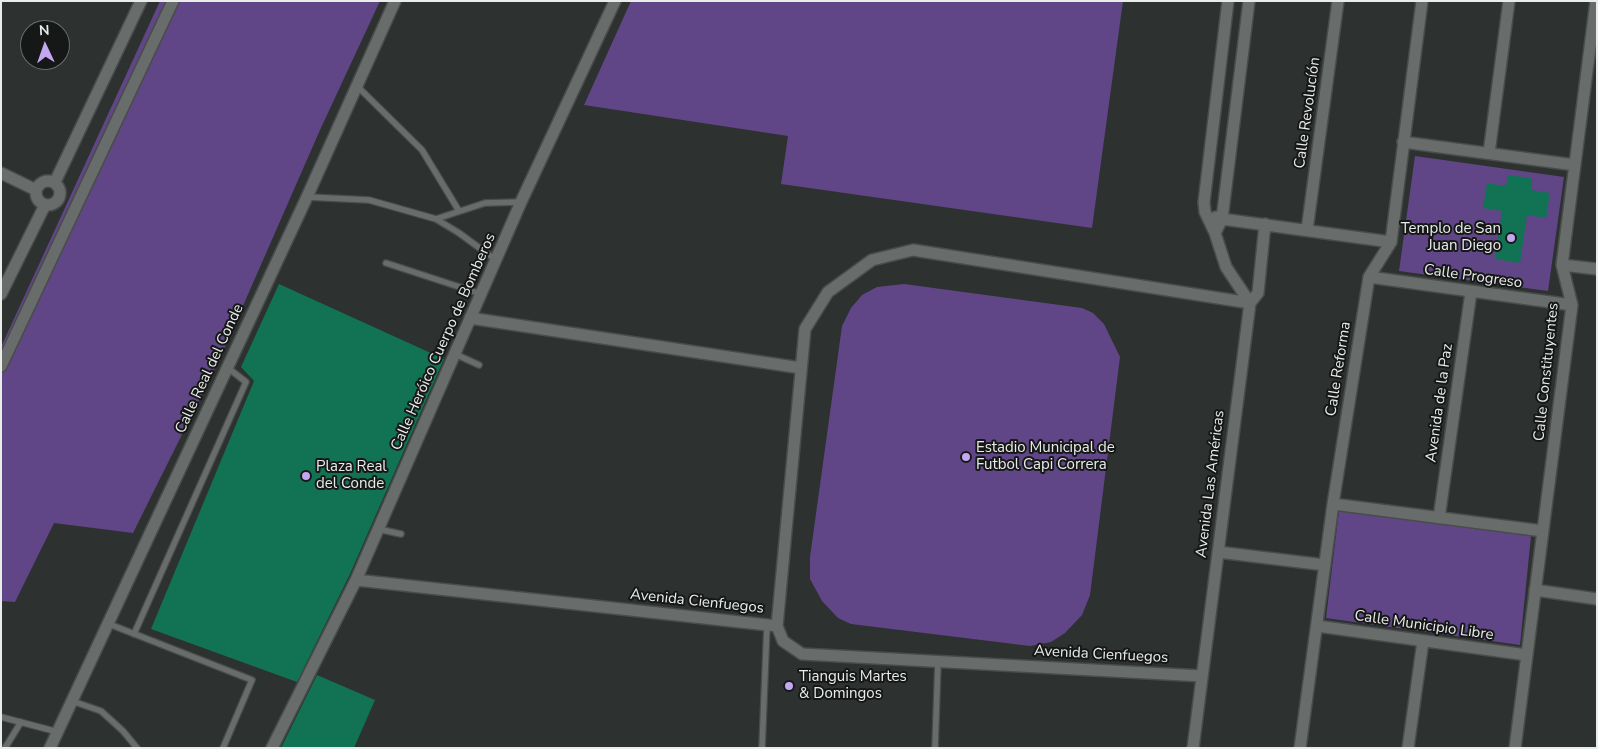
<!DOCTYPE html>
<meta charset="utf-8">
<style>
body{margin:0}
#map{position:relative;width:1598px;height:749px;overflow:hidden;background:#2d312f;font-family:"Nunito Sans",sans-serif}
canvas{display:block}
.frame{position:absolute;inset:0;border:2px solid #e9ecea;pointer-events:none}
.north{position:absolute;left:20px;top:20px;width:50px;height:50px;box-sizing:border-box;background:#161817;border:1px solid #6a6d6b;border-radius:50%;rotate:357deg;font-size:14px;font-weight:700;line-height:20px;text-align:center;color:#e9ecea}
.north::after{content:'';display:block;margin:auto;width:18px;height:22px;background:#c4a7f1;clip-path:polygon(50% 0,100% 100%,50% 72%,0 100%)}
</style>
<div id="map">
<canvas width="1598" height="749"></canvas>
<div class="frame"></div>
<div class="north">N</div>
</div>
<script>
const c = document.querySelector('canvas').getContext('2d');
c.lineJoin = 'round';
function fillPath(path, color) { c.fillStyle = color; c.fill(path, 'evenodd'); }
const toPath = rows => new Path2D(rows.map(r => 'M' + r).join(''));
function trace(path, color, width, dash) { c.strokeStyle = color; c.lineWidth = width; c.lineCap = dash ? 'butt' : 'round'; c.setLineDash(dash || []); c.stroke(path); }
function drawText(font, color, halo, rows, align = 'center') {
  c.font = font + ' "Nunito Sans",sans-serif'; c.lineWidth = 4; c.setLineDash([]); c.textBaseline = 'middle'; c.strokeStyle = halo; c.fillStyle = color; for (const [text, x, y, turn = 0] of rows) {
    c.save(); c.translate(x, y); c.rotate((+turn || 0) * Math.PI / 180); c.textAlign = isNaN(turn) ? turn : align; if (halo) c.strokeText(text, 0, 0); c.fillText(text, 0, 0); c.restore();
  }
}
fillPath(toPath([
 [160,1,380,1,320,130,221,356,133,533,54,523,15,602,1,601,1,347],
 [631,1,1123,1,1092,228,781,184,788,136,584,105],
 [1415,156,1564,177,1548,291,1399,271],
 [904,284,1082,308,1093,313,1104,324,1120,357,1090,595,1082,615,1065,633,1051,642,1030,646,851,624,838,618,822,601,810,579,810,557,842,326,851,308,862,295,877,287],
 [1339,510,1531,536,1520,645,1326,618]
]), '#614687');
fillPath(toPath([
 [1508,175,1532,178,1531,190,1550,193,1546,218,1527,215,1520,263,1495,259,1502,211,1483,208,1487,183,1506,186],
 [279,284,444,359,350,574,297,682,151,629,254,381,241,367],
 [317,675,375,700,354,748,281,748]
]), '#117254');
const service = toPath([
 [357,86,422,150,459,211],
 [307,197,369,200,436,219,459,233,496,260],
 [436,219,485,203,521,202],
 [386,263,481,294],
 [455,354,479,365],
 [378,529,401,534],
 [109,624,252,680,223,748],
 [134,634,246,382,228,368],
 [72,701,101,711,123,731,137,748],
 [1,717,58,732],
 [5,748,21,722],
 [762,748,767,625],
 [935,748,938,662]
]);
const minor = toPath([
 [1403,142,1575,165],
 [1489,153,1509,1],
 [1,173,36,190],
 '36 193a12 12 0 1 1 24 0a12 12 0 1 1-24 0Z',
 [55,182,141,1],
 [1216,217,1222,219,1391,242],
 [1307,230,1338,1],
 [1215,233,1222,219,1249,1],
 [1562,265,1597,269],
 [1369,277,1572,305],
 [1,294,45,205],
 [470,318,801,368],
 [1,366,173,1],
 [1333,504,1543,531],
 [1439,518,1471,292],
 [1218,552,1325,565],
 [356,580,777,626,783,641,802,654,1202,676],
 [1535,590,1597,599],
 [777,626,805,329,828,292,872,260,913,250,1250,303,1258,293,1265,224],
 [1317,626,1527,655],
 [50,748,307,197,395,1],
 [272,748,356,580,521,202,615,1],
 [1193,748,1250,303,1226,267,1215,233,1205,212,1204,202,1228,1],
 [1300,748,1333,504,1369,277,1391,242,1422,1],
 [1408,748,1423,641],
 [1515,748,1572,305,1562,265,1596,1]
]);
trace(service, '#484c4a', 8);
trace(minor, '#484c4a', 14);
trace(service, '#686d6b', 5.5);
trace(minor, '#686d6b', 11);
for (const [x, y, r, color] of [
 [1511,238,5,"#c4a7f1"],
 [966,457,5,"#c4a7f1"],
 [306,476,5,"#c4a7f1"],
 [789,686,5,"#c4a7f1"]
]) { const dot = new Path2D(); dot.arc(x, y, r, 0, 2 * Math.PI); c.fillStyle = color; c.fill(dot); trace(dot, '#161817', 2); }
drawText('15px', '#e9ecea', '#161817', [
 ["Calle Revolucíón",1308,113,-82],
 ["Calle Progreso",1473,277,8],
 ["Calle Heróico Cuerpo de Bomberos",444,342,-66],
 ["Calle Real del Conde",210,369,-65],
 ["Calle Reforma",1339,369,-81],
 ["Calle Constituyentes",1547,372,-84],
 ["Avenida de la Paz",1440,403,-82],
 ["Avenida Las Américas",1211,484,-83],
 ["Avenida Cienfuegos",697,602,6],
 ["Calle Municipio Libre",1424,626,8],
 ["Avenida Cienfuegos",1101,655,3]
]);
drawText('15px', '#e9ecea', '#161817', [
 ["Templo de San",1501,229,"right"],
 ["Juan Diego",1501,246,"right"],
 ["Estadio Municipal de",976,448],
 ["Futbol Capi Correra",976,465],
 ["Plaza Real",316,467],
 ["del Conde",316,484],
 ["Tianguis Martes",799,677],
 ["& Domingos",799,694]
], 'left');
</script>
